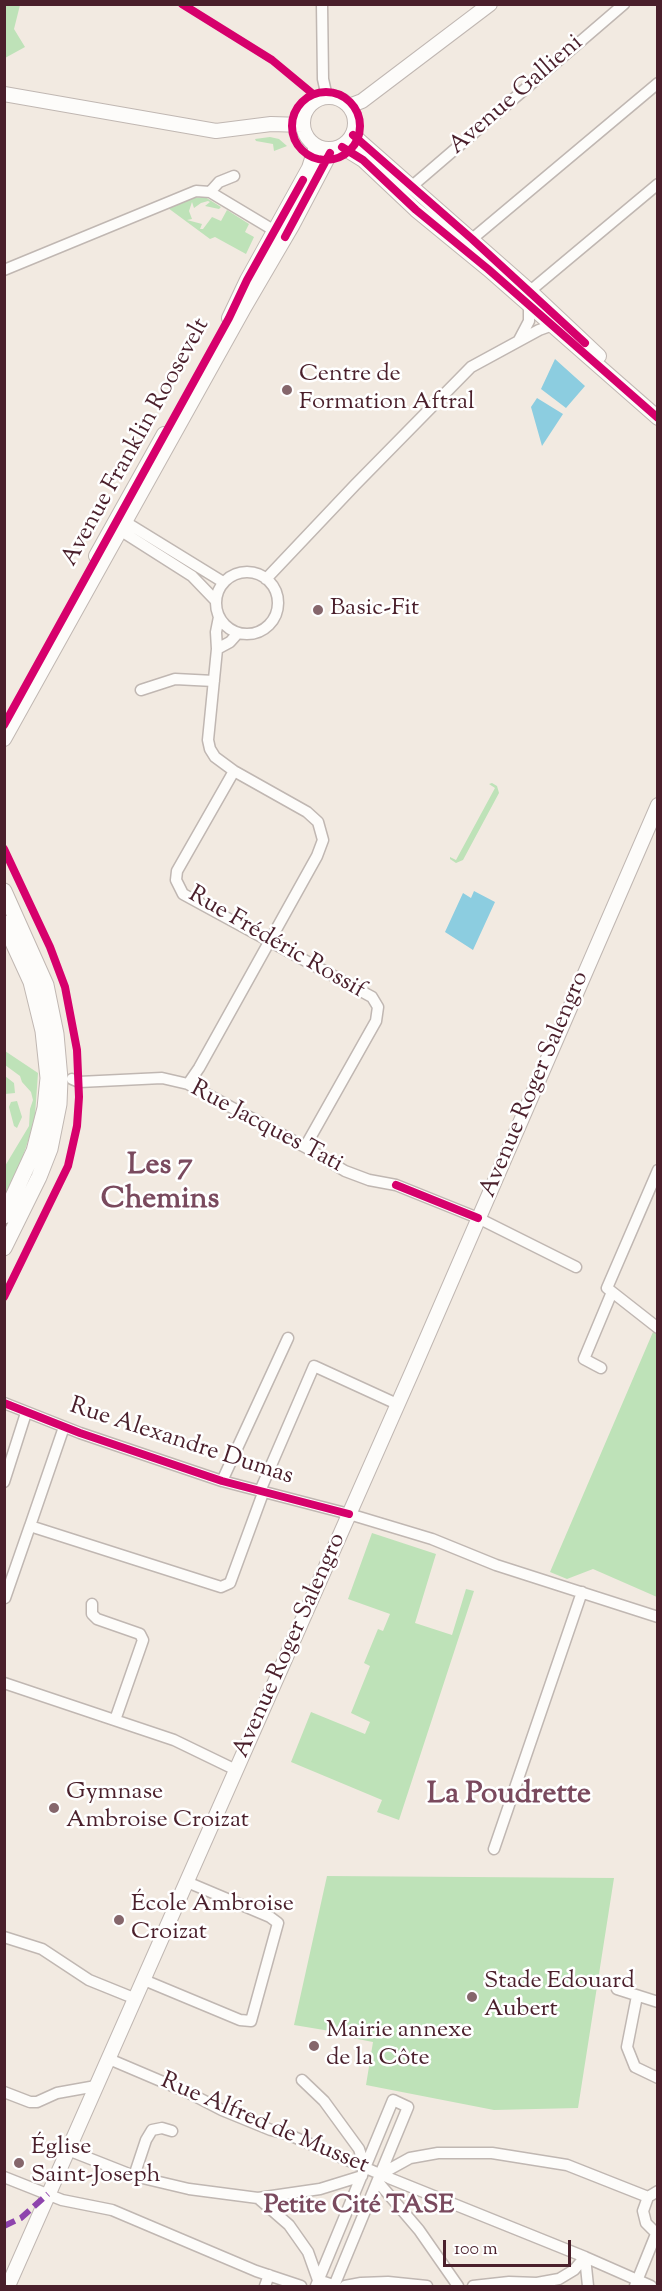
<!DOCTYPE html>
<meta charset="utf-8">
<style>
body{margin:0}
#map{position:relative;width:662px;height:2291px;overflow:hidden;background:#f2eae1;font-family:"Sorts Mill Goudy",serif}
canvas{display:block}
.frame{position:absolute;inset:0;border:6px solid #4a1f2b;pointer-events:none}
.scale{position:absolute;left:443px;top:2240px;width:128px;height:27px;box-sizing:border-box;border:3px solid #4a1f2b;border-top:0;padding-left:8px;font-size:18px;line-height:21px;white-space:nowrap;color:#4a1f2b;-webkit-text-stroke:4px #fff;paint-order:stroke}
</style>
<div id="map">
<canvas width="662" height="2291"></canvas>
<div class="frame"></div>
<div class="scale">100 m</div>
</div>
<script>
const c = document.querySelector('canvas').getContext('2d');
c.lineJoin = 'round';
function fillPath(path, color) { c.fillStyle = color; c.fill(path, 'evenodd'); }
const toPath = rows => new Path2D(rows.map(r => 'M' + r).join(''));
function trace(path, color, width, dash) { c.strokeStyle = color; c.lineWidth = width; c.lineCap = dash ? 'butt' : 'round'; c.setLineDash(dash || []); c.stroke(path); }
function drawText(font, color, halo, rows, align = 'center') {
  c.font = font + ' "Sorts Mill Goudy",serif'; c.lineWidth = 5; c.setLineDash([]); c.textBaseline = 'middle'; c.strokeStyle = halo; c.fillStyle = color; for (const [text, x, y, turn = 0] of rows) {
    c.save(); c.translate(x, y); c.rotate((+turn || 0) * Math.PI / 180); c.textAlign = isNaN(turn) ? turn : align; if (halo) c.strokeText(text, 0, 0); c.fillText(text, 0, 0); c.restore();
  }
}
fillPath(toPath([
 [5,4,20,5,14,29,25,47,5,58],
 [270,137,279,139,287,146,274,151,273,144,256,141,255,139],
 [205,197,221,207,219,209,205,206,210,202,208,201,201,203,194,208,192,202,189,211,192,219,187,220,202,224,200,229,203,229,212,217,221,221,227,210,249,224,245,232,254,237,246,254,215,237,210,239,168,208,192,198],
 [492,783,497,786,499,793,463,860,456,863,450,859,450,857,456,860,495,788,489,784],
 [5,1051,38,1073,35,1115,29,1138,20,1165,5,1198,5,1166,29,1126,30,1109,33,1100,31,1092,22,1082,20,1076,5,1065],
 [5,1076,14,1083,15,1093,5,1094],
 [17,1101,22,1117,17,1128,14,1126,9,1107,11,1102],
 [653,1332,658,1335,657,1597,593,1569,567,1579,550,1572],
 [372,1533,436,1554,415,1623,452,1635,466,1589,474,1591,399,1820,377,1812,382,1800,291,1762,311,1712,365,1734,370,1722,351,1713,370,1666,364,1663,378,1629,383,1631,390,1614,348,1599],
 [327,1876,614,1878,578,2108,494,2110,366,2085,373,2042,342,2036,342,2033,294,2025]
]), '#bee2b8');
fillPath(toPath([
 [555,359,585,386,566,408,541,389],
 [537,398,563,414,542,446,531,407],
 [474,891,495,902,473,950,445,932,463,893,471,898]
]), '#8ccde0');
const street = toPath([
 [322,4,323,79,327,97],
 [411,187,624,4],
 [210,192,219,182,234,176],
 [472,247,472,239,658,83],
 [4,270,196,191,210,192,280,234],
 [530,291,658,184],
 [519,340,529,321,529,300],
 [119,518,223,582],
 [115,527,192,576,216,601],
 '216 603a31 31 0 1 1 62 0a31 31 0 1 1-62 0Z',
 [266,579,355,485,471,367,539,330,550,326,558,327],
 [217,649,230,642,238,633],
 [141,690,175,679,214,681],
 [234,771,177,871,176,880,183,894,372,997,378,1007,376,1021,305,1147],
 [72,1079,79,1082,162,1078,188,1084,305,1147,345,1171,369,1180,396,1185,478,1218,576,1267],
 [188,1084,199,1068,317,856,323,840,318,822,307,812,234,771,215,757,210,749,208,740,217,649,216,632,219,617],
 [658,1170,607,1288,658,1328],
 [601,1368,584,1359,612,1292],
 [4,1403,80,1433,222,1481,349,1514,432,1539,496,1565,658,1617],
 [64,1427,30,1526,221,1587,230,1583,263,1493],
 [222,1481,288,1338],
 [4,1482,26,1413],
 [260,1491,314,1366,397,1404],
 [5,1598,30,1526],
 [92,1604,92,1614,97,1619,140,1634,143,1640,115,1720],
 [4,1683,174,1740,236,1770],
 [494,1849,582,1592],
 [4,1937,42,1949,89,1980,136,1999],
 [144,1980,240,2020,251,2021,278,1923,270,1917,187,1882],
 [617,1989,658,2002],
 [637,1996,627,2047,635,2067,658,2078],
 [109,2059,189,2093,222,2110,271,2130,287,2134,389,2178,585,2257,651,2286],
 [302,2080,324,2101,359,2149,365,2168],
 [4,2092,30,2102,37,2102,57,2093,96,2086],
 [68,2150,134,2176,189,2189,258,2198,320,2189,362,2176],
 [381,2174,410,2158,438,2153,492,2153,567,2165,648,2197],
 [134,2176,146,2140,152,2130,162,2128,172,2131],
 [4,2177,62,2200,112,2210,256,2271,301,2286],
 [378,2182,419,2230,458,2286],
 [658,2191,648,2197,643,2211,646,2223,658,2235],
 [258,2198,289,2225,308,2252,318,2280,336,2286],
 [585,2257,588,2286],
 [265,2286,269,2275],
 [316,2286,393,2100,408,2107,334,2286],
 [345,2286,361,2283,388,2282,427,2286],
 [473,2286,509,2282,537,2283,559,2279,574,2270,585,2257],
 [635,2286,656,2234]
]);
const secondary = toPath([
 [4,94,216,131,271,124,303,125],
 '303 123a26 26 0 1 1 52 0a26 26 0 1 1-52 0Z',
 [349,106,362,101,490,4],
 [353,135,530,291,599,356],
 [342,147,363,160,416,210,488,269,658,418],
 [229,318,247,280,309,168,316,146],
 [96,556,164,434],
 [4,739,244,308,292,226,332,150],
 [8,2286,412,1372,658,805]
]);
const primary = toPath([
 [4,891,46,985,56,1034,60,1079,59,1104,50,1149,39,1177,4,1248],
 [4,923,31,982,43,1031,48,1078,45,1108,34,1151,4,1216]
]);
trace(street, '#c0b7b2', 13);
trace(secondary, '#c0b7b2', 16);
trace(primary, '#c0b7b2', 17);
trace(street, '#fdfcfa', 10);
trace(secondary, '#fdfcfa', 14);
trace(primary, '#fdfcfa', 15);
trace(toPath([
 [4,2226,21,2218,48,2194]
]), '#8e44ad', 6, [12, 6]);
trace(toPath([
 [182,4,272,60,313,94],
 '292 126a34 34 0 1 1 68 0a34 34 0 1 1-68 0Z',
 [353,135,472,239,585,343],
 [342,147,363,160,416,210,488,269,658,418],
 [285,237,330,153],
 [4,725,229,318,247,280,303,180],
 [4,849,50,947,65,987,77,1050,79,1097,77,1126,68,1166,4,1297],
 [396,1185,478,1218],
 [4,1403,80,1433,222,1481,349,1514]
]), '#d6006c', 8);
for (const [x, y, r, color] of [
 [287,390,6,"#85666b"],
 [318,610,6,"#85666b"],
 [54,1808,6,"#85666b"],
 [119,1920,6,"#85666b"],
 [472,1997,6,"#85666b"],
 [314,2046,6,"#85666b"],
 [19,2163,6,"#85666b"]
]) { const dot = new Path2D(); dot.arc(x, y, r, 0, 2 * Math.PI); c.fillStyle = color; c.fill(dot); trace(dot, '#fff', 2); }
drawText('24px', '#4a1f2b', '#fff', [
 ["Avenue Gallieni",517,96,-41],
 ["Avenue Franklin Roosevelt",137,443,-61],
 ["Rue Frédéric Rossif",276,944,30],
 ["Avenue Roger Salengro",536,1085,-67],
 ["Rue Jacques Tati",266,1128,28],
 ["Rue Alexandre Dumas",181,1443,18],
 ["Avenue Roger Salengro",291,1646,-66],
 ["Rue Alfred de Musset",264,2125,23]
]);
drawText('24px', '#4a1f2b', '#fff', [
 ["Centre de",299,376],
 ["Formation Aftral",299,404],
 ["Basic-Fit",330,610],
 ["Gymnase",66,1794],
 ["Ambroise Croizat",66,1822],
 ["École Ambroise",131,1906],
 ["Croizat",131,1934],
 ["Stade Edouard",484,1983],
 ["Aubert",484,2011],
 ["Mairie annexe",326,2032],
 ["de la Côte",326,2060],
 ["Église",31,2149],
 ["Saint-Joseph",31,2177]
], 'left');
drawText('bold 26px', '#7a4a5e', '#fff', [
 ["Petite Cité TASE",359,2208]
]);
drawText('bold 30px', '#7a4a5e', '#fff', [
 ["Les 7",160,1168],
 ["Chemins",160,1202],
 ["La Poudrette",509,1797]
]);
</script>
